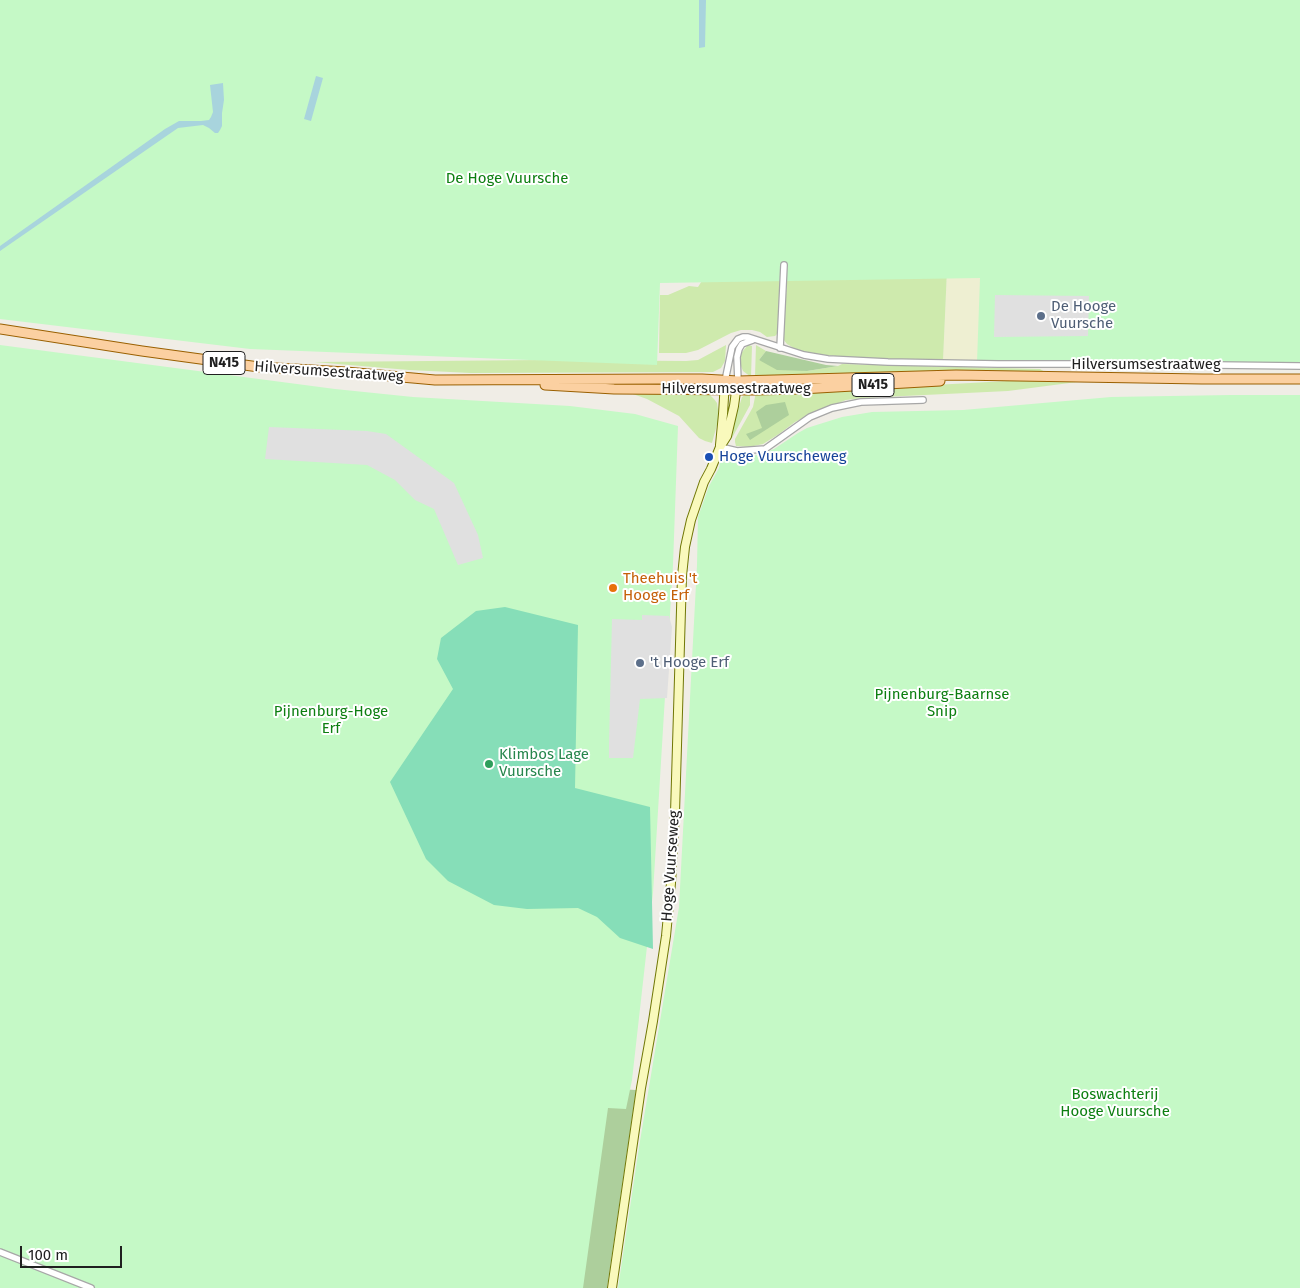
<!DOCTYPE html>
<style>
body{margin:0}
#map{position:relative;width:1300px;height:1288px;overflow:hidden;background:#f0ede6;font-family:"Fira Sans",sans-serif}
canvas{display:block}
.scale{position:absolute;left:20px;top:1246px;width:102px;height:22px;box-sizing:border-box;border:2px solid #202020;border-top:0;padding-left:6px;font-size:15px;line-height:18px;white-space:nowrap;color:#202020;-webkit-text-stroke:4px #fff;paint-order:stroke}
</style>
<div id="map">
<canvas width="1300" height="1288"></canvas>
<div class="scale">100 m</div>
</div>
<script>
const c = document.querySelector('canvas').getContext('2d');
c.lineJoin = 'round';
function fillPath(path, color) { c.fillStyle = color; c.fill(path, 'evenodd'); }
const toPath = rows => new Path2D(rows.map(r => 'M' + r).join(''));
function trace(path, color, width, dash) { c.strokeStyle = color; c.lineWidth = width; c.lineCap = dash ? 'butt' : 'round'; c.setLineDash(dash || []); c.stroke(path); }
function drawText(font, color, halo, rows, align = 'center') {
  c.font = font + ' "Fira Sans",sans-serif'; c.lineWidth = 4; c.setLineDash([]); c.textBaseline = 'middle'; c.strokeStyle = halo; c.fillStyle = color; for (const [text, x, y, turn = 0] of rows) {
    c.save(); c.translate(x, y); c.rotate((+turn || 0) * Math.PI / 180); c.textAlign = isNaN(turn) ? turn : align; if (halo) c.strokeText(text, 0, 0); c.fillText(text, 0, 0); c.restore();
  }
}
fillPath(toPath([
 [947,270,982,270,978,361,943,361]
]), '#eeefd2');
fillPath(toPath([
 [712,265,780,268,780,330,778,333,775,336,767,337,760,332,752,330,741,330,731,333,698,350,686,353,659,353,660,295,668,295,689,286,698,287],
 [788,268,947,270,943,361,855,358,816,354,799,351,787,344,783,339],
 [726,345,725,361,721,368,713,372,471,373,409,370,314,362,544,360,686,361,698,360],
 [748,345,752,346,751,377,743,371,740,364,739,359,742,352],
 [756,345,766,351,759,360,807,371,838,366,842,364,1040,369,1045,372,755,376],
 [1044,379,1115,380,1077,382,1008,391,862,398,846,400,811,414,795,422,779,434,763,444,749,447,736,446,735,442,735,439,753,407,756,392,787,394,807,393,952,384],
 [750,392,750,405,732,438,729,439,728,437,735,420,742,397],
 [630,393,708,393,714,399,717,403,718,410,718,421,712,443,705,441,699,438,679,416,647,399]
]), '#ceeaad');
fillPath(toPath([
 [766,351,826,365,838,366,807,371,777,370,759,360],
 [785,402,789,415,750,440,746,434,762,428,756,412,766,405],
 [618,1089,636,1090,607,1288,473,1288]
]), '#adcf9c');
fillPath(toPath([
 [0,0,1300,0,1300,365,977,362,980,278,660,283,657,365,250,349,0,319],
 [0,345,335,389,413,397,570,406,635,414,678,426,673,565,653,893,632,1080,626,1109,608,1108,583,1288,0,1288],
 [1230,395,1300,395,1300,1288,618,1288,639,1147,679,907,697,565,698,517,709,486,719,468,721,459,726,456,752,456,762,454,774,449,798,433,807,428,842,417,872,412,963,410,1111,397]
]), '#c5f9c6');
fillPath(toPath([
 [505,607,578,625,575,788,650,807,653,949,620,938,597,917,578,908,527,909,494,905,448,881,426,859,390,782,453,689,437,659,441,638,476,611]
]), '#86deb8');
fillPath(toPath([
 [995,295,1089,296,1088,336,994,337],
 [269,427,367,431,386,434,454,483,478,535,483,558,458,565,434,509,415,500,395,480,367,465,265,459],
 [642,615,669,616,672,627,667,698,640,699,633,758,609,758,609,744,612,619,642,620]
]), '#e0e0e0');
fillPath(toPath([
 [699,0,706,0,705,47,699,48],
 [316,76,323,78,311,121,304,119],
 [223,83,224,100,222,113,222,126,220,130,218,133,215,133,209,128,203,125,178,128,0,251,0,246,165,129,179,121,201,121,209,120,211,117,213,112,210,85]
]), '#a8d4dd');
const street = toPath([
 [780,348,784,265],
 [725,381,732,347,738,339,743,337,748,337,804,355,828,359,888,362,998,364,1131,364,1300,366],
 [738,381,737,357,739,349,742,344,753,340],
 [720,447,737,451,765,449,810,417,832,408,861,402,923,400],
 [0,1252,91,1288]
]);
const secondary = toPath([
 [720,445,723,414,725,381],
 [612,1288,641,1088,653,1021,666,936,671,883,675,813,682,576,685,547,691,520,704,482,711,469,720,447,727,436,734,406,737,384]
]);
const primary = toPath([
 [0,329,142,351,259,367,346,372,435,380,666,379,702,379,738,381,956,375,1202,379,1300,379],
 [545,385,614,389,754,390,801,389,940,381]
]);
trace(street, '#a7a7a7', 8);
trace(secondary, '#717806', 10);
trace(primary, '#9a6001', 11);
trace(street, '#fff', 5.5);
trace(secondary, '#f9f9bc', 8);
trace(primary, '#fbd0a1', 9);
for (const [x, y, r, color] of [
 [1041,316,5,"#5c6f8a"],
 [709,457,5,"#1a4fb4"],
 [613,588,5,"#e8710a"],
 [640,663,5,"#5c6f8a"],
 [489,764,5,"#2e9e5b"]
]) { const dot = new Path2D(); dot.arc(x, y, r, 0, 2 * Math.PI); c.fillStyle = color; c.fill(dot); trace(dot, '#fff', 2); }
for (const [x, y, w] of [
 [224,363,42],
 [873,385,42]
]) { const box = new Path2D(); box.roundRect(x - w / 2, y - 11.5, w, 23, 4); c.fillStyle = '#fff'; c.fill(box); trace(box, '#202020', 1); }
drawText('bold 14px', '#202020', null, [
 ["N415",224,363],
 ["N415",873,385]
]);
drawText('15px', '#0d7f11', '#fff', [
 ["De Hoge Vuursche",507,179],
 ["Pijnenburg-Baarnse",942,695],
 ["Snip",942,712],
 ["Pijnenburg-Hoge",331,712],
 ["Erf",331,729],
 ["Boswachterij",1115,1095],
 ["Hooge Vuursche",1115,1112]
]);
drawText('15px', '#4e5e75', '#fff', [
 ["De Hooge",1051,307],
 ["Vuursche",1051,324],
 ["'t Hooge Erf",650,663]
], 'left');
drawText('15px', '#202020', '#fff', [
 ["Hilversumsestraatweg",1146,365],
 ["Hilversumsestraatweg",329,372,4],
 ["Hilversumsestraatweg",736,389],
 ["Hoge Vuurseweg",671,866,-86]
]);
drawText('15px', '#164399', '#fff', [
 ["Hoge Vuurscheweg",719,457]
], 'left');
drawText('15px', '#c56008', '#fff', [
 ["Theehuis 't",623,579],
 ["Hooge Erf",623,596]
], 'left');
drawText('15px', '#27864d', '#fff', [
 ["Klimbos Lage",499,755],
 ["Vuursche",499,772]
], 'left');
</script>
